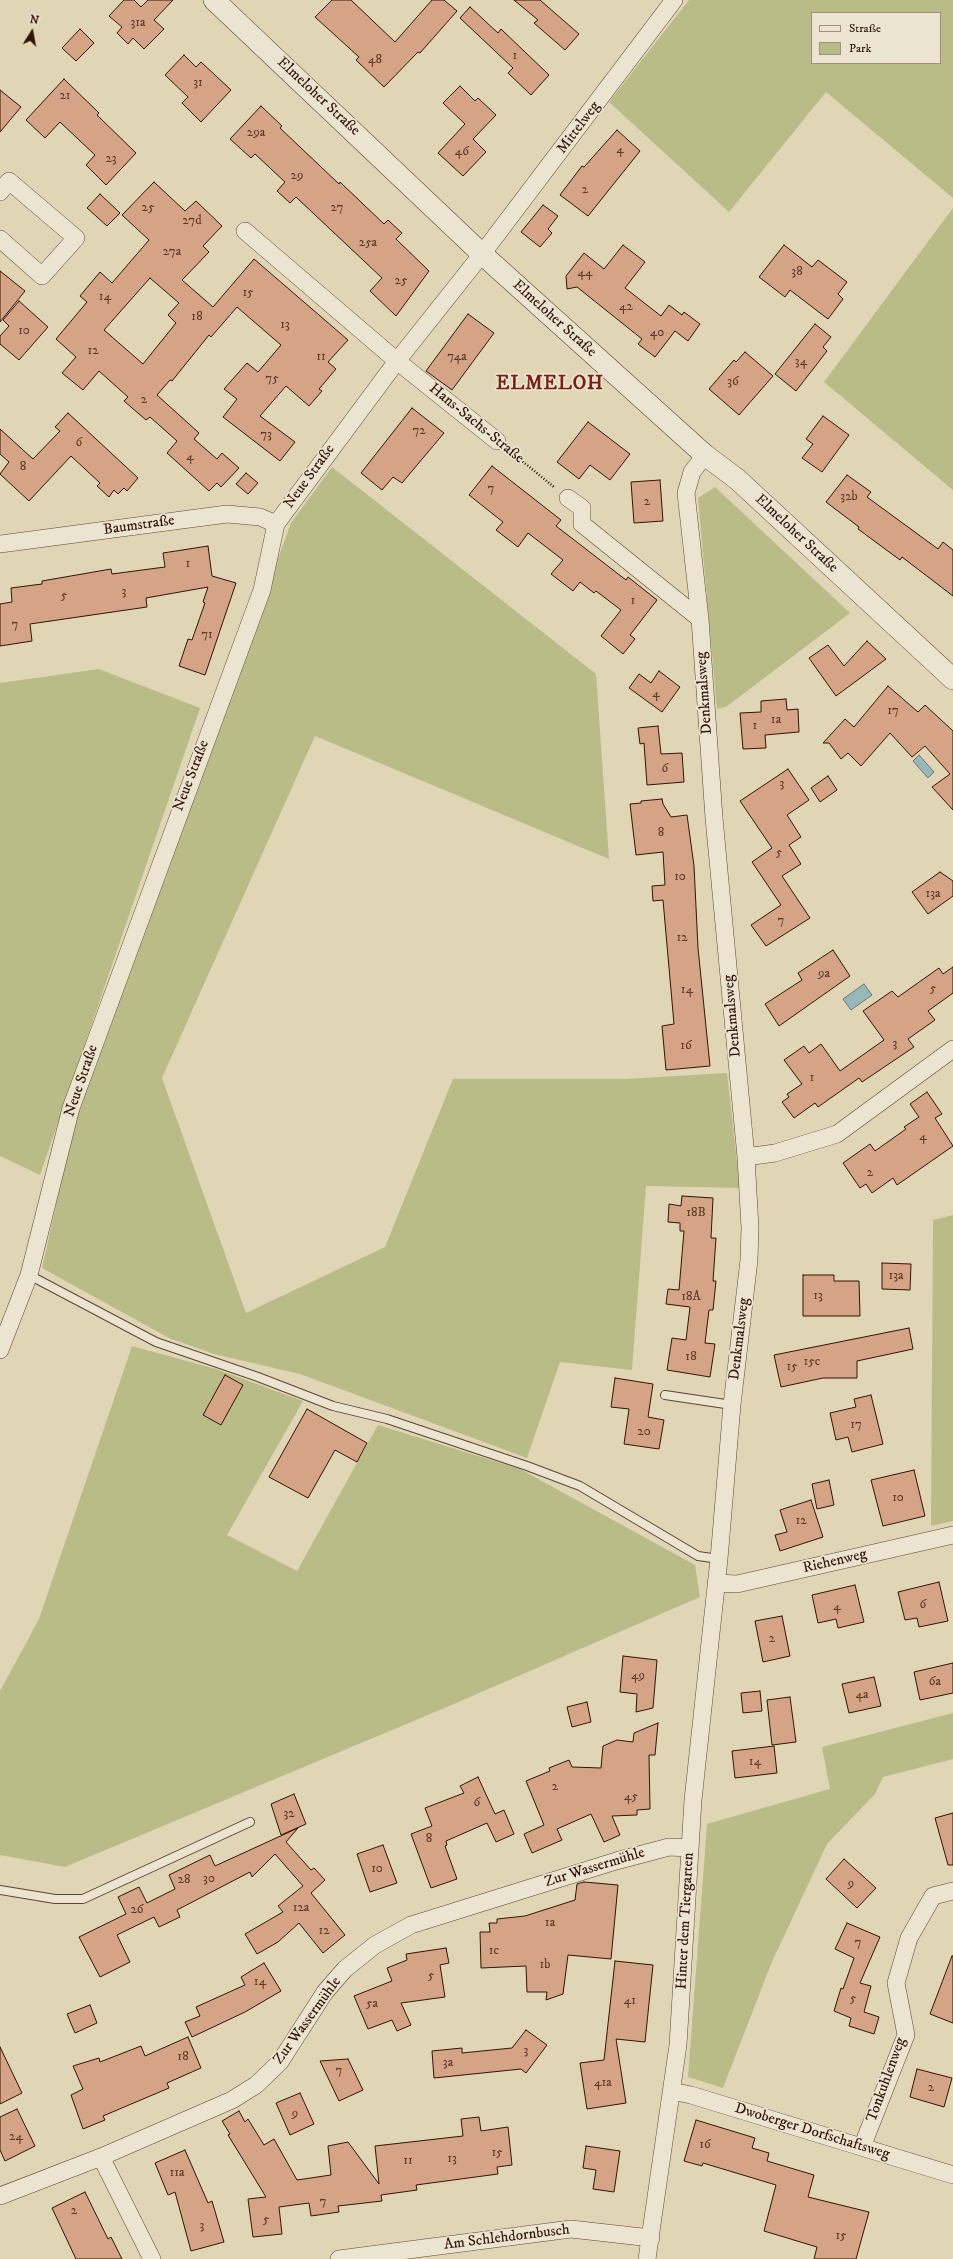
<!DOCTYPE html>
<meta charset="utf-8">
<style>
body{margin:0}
#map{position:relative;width:953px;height:2259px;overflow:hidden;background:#e0d6b6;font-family:"IM FELL DW Pica",serif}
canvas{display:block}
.legend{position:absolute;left:811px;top:12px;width:130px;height:52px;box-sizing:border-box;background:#ebe4d0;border:1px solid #a1907f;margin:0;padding:5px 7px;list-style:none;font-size:12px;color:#321305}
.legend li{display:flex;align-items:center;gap:8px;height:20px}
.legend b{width:20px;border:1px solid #a1907f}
.north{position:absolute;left:12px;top:12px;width:40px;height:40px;-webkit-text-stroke:3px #ebe4d0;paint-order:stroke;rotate:11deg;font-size:11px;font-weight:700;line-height:16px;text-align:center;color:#321305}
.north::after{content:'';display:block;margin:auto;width:14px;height:18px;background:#321305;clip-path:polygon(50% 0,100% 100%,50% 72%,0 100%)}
</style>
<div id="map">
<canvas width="953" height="2259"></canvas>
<ul class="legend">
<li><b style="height:5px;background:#ebe4d0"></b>Straße</li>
<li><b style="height:11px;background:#babc88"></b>Park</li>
</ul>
<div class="north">N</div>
</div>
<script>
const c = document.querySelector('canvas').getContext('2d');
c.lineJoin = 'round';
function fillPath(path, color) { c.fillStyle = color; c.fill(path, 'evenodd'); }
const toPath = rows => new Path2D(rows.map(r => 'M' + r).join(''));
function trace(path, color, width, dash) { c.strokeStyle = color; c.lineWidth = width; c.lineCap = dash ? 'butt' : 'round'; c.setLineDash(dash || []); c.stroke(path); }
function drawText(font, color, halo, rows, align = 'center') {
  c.font = font + ' "IM FELL DW Pica",serif'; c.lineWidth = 3.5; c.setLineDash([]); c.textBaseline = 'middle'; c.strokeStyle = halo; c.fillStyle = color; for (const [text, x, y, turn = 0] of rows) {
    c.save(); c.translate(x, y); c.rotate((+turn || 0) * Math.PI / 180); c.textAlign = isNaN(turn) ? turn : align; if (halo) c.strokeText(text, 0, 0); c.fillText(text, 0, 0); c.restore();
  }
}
fillPath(toPath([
 [689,0,953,0,953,198,826,92,729,212,609,102],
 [812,13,940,13,940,63,812,63],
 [953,208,953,490,824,382],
 [332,467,596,674,609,859,315,736,162,1078,246,1313,385,1247,453,1079,625,1079,727,1073,740,1188,646,1186,632,1370,560,1362,527,1458,300,1374,214,1354,169,1338,42,1268,76,1116,221,715,291,523],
 [715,487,850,613,726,707,717,709,698,498],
 [99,669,200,708,40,1175,0,1156,0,683],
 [953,1215,953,1521,931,1526,933,1220],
 [132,1346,216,1369,303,1401,227,1535,297,1571,378,1425,520,1469,695,1565,700,1597,447,1707,65,1867,0,1855,0,1691,39,1619],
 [953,1713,953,1759,883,1777,875,1794,827,1844,771,1964,723,2088,688,2077,707,1824,830,1789,822,1747]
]), '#babc88');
const water = toPath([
 [919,755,934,772,928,778,913,761,919,755],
 [864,984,872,995,851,1010,843,999,864,984]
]);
fillPath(water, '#97b7b8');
trace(water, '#6f7570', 1);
const building = toPath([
 [124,0,134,0,141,7,148,0,173,0,154,20,164,29,144,49,133,38,128,44,117,33,122,27,109,16,124,0],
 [332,0,351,0,395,42,432,0,444,0,457,11,420,53,418,52,384,87,356,60,359,57,315,17,332,0],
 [514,0,540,0,579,34,565,50,534,23,538,20,514,0],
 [470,7,498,33,501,29,549,75,531,95,508,73,513,68,460,18,470,7],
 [80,29,94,43,76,61,62,48,80,29],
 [184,55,196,67,201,62,231,90,201,122,182,103,188,97,165,75,184,55],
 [64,79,99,113,97,115,136,153,106,185,86,165,95,155,60,122,45,138,26,120,64,79],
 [460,86,475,101,478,98,496,115,473,139,486,152,463,176,438,153,465,124,443,103,460,86],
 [0,90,21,107,0,132,0,90],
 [261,106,282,126,280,128,339,184,340,182,384,224,388,220,402,233,396,239,429,271,396,316,370,291,382,278,296,197,290,203,277,191,285,182,255,154,251,158,230,139,261,106],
 [617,130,640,151,588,216,560,195,582,166,584,167,617,130],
 [154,182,185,211,196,201,222,226,203,246,209,252,182,280,213,307,254,259,348,340,328,362,336,369,319,389,322,391,309,406,286,386,260,416,295,442,280,461,223,417,237,399,224,389,247,363,258,372,281,345,237,307,211,337,209,335,172,381,170,380,157,395,199,433,194,439,217,459,222,453,239,468,221,487,217,483,209,491,167,453,177,441,150,417,146,420,124,401,128,397,99,371,83,390,62,373,76,357,56,339,87,302,80,296,100,272,112,283,149,240,122,215,154,182],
 [150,278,179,303,168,315,176,323,143,364,104,330,150,278],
 [100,194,120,213,107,226,87,208,100,194],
 [543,205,558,216,548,229,552,233,540,247,521,232,543,205],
 [623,245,645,262,625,288,661,316,669,305,682,315,684,312,700,324,688,341,675,331,655,357,638,344,642,339,577,287,567,289,566,276,584,253,604,269,623,245],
 [784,245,812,267,818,260,847,282,838,294,843,299,828,319,790,290,785,297,759,277,784,245],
 [0,271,25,291,0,322,0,271],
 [19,301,48,327,19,360,0,344,0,336,9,326,3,320,19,301],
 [468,314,494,333,452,390,426,371,468,314],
 [815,324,831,337,823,347,827,351,796,391,775,374,815,324],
 [745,352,773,376,739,415,709,389,734,360,736,362,745,352],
 [412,408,444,433,402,483,393,477,382,490,361,473,412,408],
 [68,413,138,478,127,491,124,488,118,494,114,490,109,497,97,486,100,483,71,456,29,501,0,474,9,462,0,454,0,429,33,459,60,431,55,427,68,413],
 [823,416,849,435,822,472,802,458,813,444,806,439,823,416],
 [588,422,630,454,610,480,590,465,579,479,557,462,588,422],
 [492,466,561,520,556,526,626,580,628,577,657,600,630,635,635,639,623,654,601,636,621,610,596,591,594,593,580,582,573,591,551,574,563,560,528,533,518,547,496,530,503,522,469,495,492,466],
 [246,473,258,483,248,494,236,484,246,473],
 [847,475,871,492,867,497,938,549,943,542,953,550,953,596,902,557,900,560,858,529,859,527,826,502,847,475],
 [660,480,663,521,634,523,631,482,660,480],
 [208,546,212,576,236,583,205,675,179,666,188,639,192,640,205,603,203,602,208,587,146,598,147,607,30,624,32,641,0,646,0,604,12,602,11,588,42,584,42,581,111,569,112,574,165,567,163,553,208,546],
 [867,641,886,659,836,696,809,658,828,645,844,666,867,641],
 [659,671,680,687,662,712,629,688,639,674,651,683,659,671],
 [888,686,918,712,925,705,953,731,953,810,932,787,950,774,925,746,912,757,890,733,861,766,848,753,841,759,829,743,823,743,845,719,854,727,888,686],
 [786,699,787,710,798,709,799,732,765,735,766,748,743,749,740,713,761,712,761,701,786,699],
 [658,726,661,754,682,753,684,782,647,785,644,743,640,744,638,728,658,726],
 [788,769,809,800,787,815,801,837,789,845,801,864,782,876,810,918,766,946,751,925,781,905,752,862,772,848,740,801,788,769],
 [828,776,837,790,820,802,811,788,828,776],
 [662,799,663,804,671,817,687,815,694,866,698,948,710,1066,666,1070,662,1026,674,1024,663,900,653,901,652,886,665,885,663,852,636,855,630,804,641,803,641,801,662,799],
 [940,872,953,881,953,896,928,914,912,892,940,872],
 [833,950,850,976,779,1026,765,1004,802,980,798,973,833,950],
 [953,967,953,993,928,1011,935,1020,908,1039,914,1047,862,1082,859,1078,818,1107,815,1103,794,1118,782,1102,789,1097,787,1094,802,1084,784,1060,804,1046,809,1053,821,1044,840,1071,884,1040,863,1011,892,991,898,997,939,968,943,974,953,967],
 [927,1092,942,1114,935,1118,953,1146,897,1185,893,1178,872,1193,866,1184,860,1188,843,1163,870,1144,875,1151,906,1129,904,1127,919,1117,910,1104,927,1092],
 [682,1196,713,1198,711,1238,716,1238,713,1281,716,1281,713,1310,709,1310,705,1343,715,1344,710,1377,667,1370,672,1338,686,1340,690,1307,666,1304,668,1289,679,1290,684,1231,680,1231,680,1223,668,1222,669,1204,681,1206,682,1196],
 [882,1263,911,1264,910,1290,882,1289,882,1263],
 [803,1275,834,1275,834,1281,859,1281,860,1316,803,1316,803,1275],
 [909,1328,913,1349,857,1361,857,1378,823,1378,781,1387,774,1355,909,1328],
 [225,1375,243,1385,221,1425,203,1415,225,1375],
 [615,1378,653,1384,648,1417,664,1420,659,1449,624,1444,629,1409,611,1407,615,1378],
 [871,1395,883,1444,852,1452,848,1437,836,1440,830,1413,856,1407,854,1399,871,1395],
 [307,1409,367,1443,357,1462,335,1450,308,1498,269,1477,307,1409],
 [914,1470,925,1516,883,1526,871,1480,914,1470],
 [829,1480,834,1505,817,1509,812,1484,829,1480],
 [811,1500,823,1537,780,1551,775,1535,787,1532,780,1510,811,1500],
 [939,1582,948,1621,919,1627,917,1618,905,1620,898,1592,939,1582],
 [855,1585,864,1622,838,1628,836,1619,818,1623,812,1595,855,1585],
 [782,1616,790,1656,763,1662,755,1621,782,1616],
 [623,1656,657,1660,653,1708,636,1712,637,1694,620,1692,623,1656],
 [953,1663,953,1693,920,1700,914,1672,953,1663],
 [874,1677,881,1706,849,1713,842,1684,874,1677],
 [760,1691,762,1711,743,1713,741,1693,760,1691],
 [790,1697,796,1742,772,1745,767,1700,790,1697],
 [587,1702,591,1722,572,1727,567,1707,587,1702],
 [658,1723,655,1755,649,1755,650,1809,637,1810,637,1815,612,1816,620,1835,604,1842,591,1814,557,1829,562,1840,532,1853,524,1834,544,1825,526,1781,550,1771,549,1768,569,1760,572,1767,601,1768,603,1746,617,1740,633,1742,634,1733,658,1723],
 [774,1746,777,1773,735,1778,732,1751,774,1746],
 [478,1777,495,1814,504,1810,514,1834,496,1842,487,1823,446,1841,447,1845,445,1846,457,1879,431,1888,411,1834,432,1826,425,1808,464,1793,460,1786,478,1777],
 [294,1794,306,1824,281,1835,271,1804,294,1794],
 [953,1813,953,1865,948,1865,935,1818,953,1813],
 [298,1828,286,1842,311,1870,314,1868,325,1880,311,1893,345,1935,323,1953,299,1923,278,1942,257,1954,245,1934,283,1912,278,1906,303,1886,275,1854,252,1877,250,1872,177,1910,180,1917,159,1927,154,1917,117,1935,130,1962,100,1977,79,1937,126,1914,118,1897,139,1887,147,1903,175,1889,169,1875,210,1855,215,1866,298,1828],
 [383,1845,397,1883,370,1892,357,1854,383,1845],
 [844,1859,876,1888,857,1908,826,1879,844,1859],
 [584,1882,618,1885,611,1959,568,1955,563,1994,546,2000,547,1992,527,1992,526,1966,481,1968,480,1932,490,1932,489,1923,497,1923,497,1919,525,1916,575,1900,577,1884,584,1882],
 [847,1923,880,1937,860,1983,871,1986,864,2012,879,2017,874,2034,849,2026,851,2018,834,2011,841,1988,843,1989,854,1958,835,1949,847,1923],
 [446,1948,449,1963,440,1965,445,1997,401,2003,411,2025,397,2031,392,2020,368,2029,354,1996,392,1981,387,1968,407,1960,406,1954,446,1948],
 [952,1956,953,1956,953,2023,930,2014,952,1956],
 [615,1961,653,1965,645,2042,616,2039,626,2103,587,2109,580,2063,604,2060,615,1961],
 [264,1963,281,1991,245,2012,192,2037,185,2022,200,2016,196,2007,245,1985,241,1977,264,1963],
 [90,2005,97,2023,75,2033,67,2014,90,2005],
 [526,2030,547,2045,526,2073,521,2069,434,2078,432,2051,462,2048,462,2053,512,2048,526,2030],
 [188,2037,201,2068,167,2083,169,2088,103,2116,105,2120,83,2129,71,2095,83,2089,73,2066,99,2058,100,2062,141,2046,145,2056,188,2037],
 [0,2047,22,2093,0,2104,0,2047],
 [348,2059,363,2090,339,2101,320,2061,348,2059],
 [917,2069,952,2078,944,2107,910,2097,917,2069],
 [300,2093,314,2124,290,2135,276,2103,300,2093],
 [17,2109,35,2146,5,2161,0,2150,0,2117,17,2109],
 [239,2111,245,2122,248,2119,264,2145,274,2139,297,2180,331,2175,328,2146,348,2142,379,2184,375,2146,463,2136,461,2119,479,2117,481,2131,508,2127,512,2165,497,2167,498,2174,416,2185,417,2190,381,2195,382,2201,338,2206,339,2212,311,2216,309,2203,279,2207,282,2234,253,2237,248,2199,266,2197,228,2135,230,2134,222,2121,239,2111],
 [696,2120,755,2138,752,2148,769,2153,767,2161,814,2175,808,2197,869,2212,856,2259,814,2259,817,2247,764,2231,776,2185,703,2163,702,2166,684,2161,696,2120],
 [586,2146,620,2151,614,2192,593,2189,596,2170,583,2168,586,2146],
 [185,2150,208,2203,212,2201,224,2242,191,2251,175,2192,168,2195,155,2163,185,2150],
 [85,2192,108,2239,111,2237,122,2259,76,2259,52,2208,85,2192]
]);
fillPath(building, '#d5a386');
trace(building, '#321305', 1);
const service = toPath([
 [29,1275,156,1342,258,1377,333,1406,387,1419,527,1466,580,1486,698,1556,719,1559],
 [665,1395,732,1405],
 [0,1890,55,1899,83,1899,250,1822]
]);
const minor = toPath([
 [0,192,9,181,76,238,42,276,0,239],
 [245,231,397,361,497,441],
 [568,498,582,508,582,524,700,619],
 [0,544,227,514,260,517,276,524],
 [746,1157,775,1153,837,1134,953,1049],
 [0,1350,29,1275,71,1108,262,590,276,524,397,361,482,254,674,0],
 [716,1583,737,1584,953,1535],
 [671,2091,691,2095,953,2175],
 [862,2147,906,2035,896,1983,909,1938,933,1896,953,1891],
 [101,2157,152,2259],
 [0,2196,101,2157,232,2100,256,2085,280,2062,325,1992,345,1969,375,1945,411,1925,616,1861,669,1847,690,1848],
 [339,2259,571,2229,651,2238],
 [647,2259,678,2045,693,1800,719,1559,732,1405,749,1260,750,1228,746,1157,714,818,700,619,686,493,692,472,705,455]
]);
const tertiary = toPath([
 [214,0,482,254,705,455,737,479,953,679]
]);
trace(service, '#5e4431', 10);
trace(minor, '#5e4431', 18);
trace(tertiary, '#5e4431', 22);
trace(toPath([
 [511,452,554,487]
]), '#321305', 2.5, [1, 2]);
trace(service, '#ebe4d0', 8);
trace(minor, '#ebe4d0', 17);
trace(tertiary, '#ebe4d0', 21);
drawText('13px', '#5b3725', null, [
 ["31a",138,23],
 ["1",515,56],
 ["48",375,60],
 ["31",198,83],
 ["21",65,96],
 ["29a",256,133],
 ["4",620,150],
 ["46",462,152],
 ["23",111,159],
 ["29",297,176],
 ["2",585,190],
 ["25",148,208],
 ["27",337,208],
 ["27d",192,221],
 ["25a",368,243],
 ["27a",172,252],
 ["38",797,272],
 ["44",585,273],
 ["25",401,281],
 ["15",248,293],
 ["14",105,297],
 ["42",626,307],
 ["18",197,317],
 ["13",285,325],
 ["10",24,331],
 ["40",657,333],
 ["12",93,351],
 ["11",321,357],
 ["74a",457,357],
 ["34",801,362],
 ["75",272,379],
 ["36",733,382],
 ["2",144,400],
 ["72",419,431],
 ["73",266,435],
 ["6",79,443],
 ["4",190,457],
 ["8",23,467],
 ["7",491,489],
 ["32b",849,497],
 ["2",647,502],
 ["1",188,564],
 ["3",124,592],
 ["5",64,596],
 ["1",633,601],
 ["7",15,625],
 ["71",207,635],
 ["4",656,694],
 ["17",893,711],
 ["1a",776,720],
 ["1",755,726],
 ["6",665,769],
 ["3",782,784],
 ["8",661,833],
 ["5",779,853],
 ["10",680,877],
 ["13a",933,894],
 ["7",781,921],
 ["12",682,938],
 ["9a",824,974],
 ["5",933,989],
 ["14",687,990],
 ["3",895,1044],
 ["16",686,1046],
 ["1",812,1078],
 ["4",923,1137],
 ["2",870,1173],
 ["18B",696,1213],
 ["13a",896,1276],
 ["13",818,1296],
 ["18A",691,1297],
 ["18",691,1357],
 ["15c",812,1362],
 ["15",792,1367],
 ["17",856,1425],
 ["20",644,1432],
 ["10",898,1498],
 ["12",801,1521],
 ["6",923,1605],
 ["4",837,1607],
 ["2",772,1639],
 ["49",638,1676],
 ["6a",935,1682],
 ["4a",862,1695],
 ["14",755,1762],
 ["2",555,1787],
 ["45",631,1797],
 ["6",477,1803],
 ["32",289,1814],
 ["8",429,1839],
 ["10",377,1869],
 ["30",209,1879],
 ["28",184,1880],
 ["9",851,1884],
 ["12a",301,1908],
 ["26",137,1910],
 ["1a",550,1923],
 ["12",324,1931],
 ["7",858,1943],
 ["1c",494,1951],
 ["1b",545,1965],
 ["5",431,1976],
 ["14",260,1982],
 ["5",853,1999],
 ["41",630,2001],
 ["5a",372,2004],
 ["3",526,2051],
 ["18",183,2057],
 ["3a",448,2063],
 ["7",339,2071],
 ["41a",603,2083],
 ["2",931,2088],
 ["9",295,2114],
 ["24",16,2137],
 ["16",705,2145],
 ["15",497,2153],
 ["13",452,2159],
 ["11",408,2161],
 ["11a",177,2173],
 ["7",323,2202],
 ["2",74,2211],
 ["5",266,2220],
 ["3",202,2226],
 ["15",841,2236]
]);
drawText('15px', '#321305', '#ebe4d0', [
 ["Elmeloher Straße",318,97,43],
 ["Mittelweg",579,128,-53],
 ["Elmeloher Straße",554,319,42],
 ["Hans-Sachs-Straße",476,424,39],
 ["Neue Straße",310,477,-54],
 ["Baumstraße",139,526,-8],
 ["Elmeloher Straße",796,534,43],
 ["Denkmalsweg",705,693,-94],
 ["Neue Straße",192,776,-69],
 ["Denkmalsweg",733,1016,-95],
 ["Neue Straße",82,1081,-71],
 ["Denkmalsweg",740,1339,-83],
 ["Riehenweg",835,1562,-13],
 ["Zur Wassermühle",595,1868,-17],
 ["Hinter dem Tiergarten",686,1921,-87],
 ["Zur Wassermühle",308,2021,-54],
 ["Tonkuhlenweg",887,2080,-70],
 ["Dwoberger Dorfschaftsweg",812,2132,17],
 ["Am Schlehdornbusch",507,2238,-7]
]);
c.letterSpacing = '1px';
drawText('bold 19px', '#7a1f14', '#ebe4d0', [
 ["ELMELOH",550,385]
]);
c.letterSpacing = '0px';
</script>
